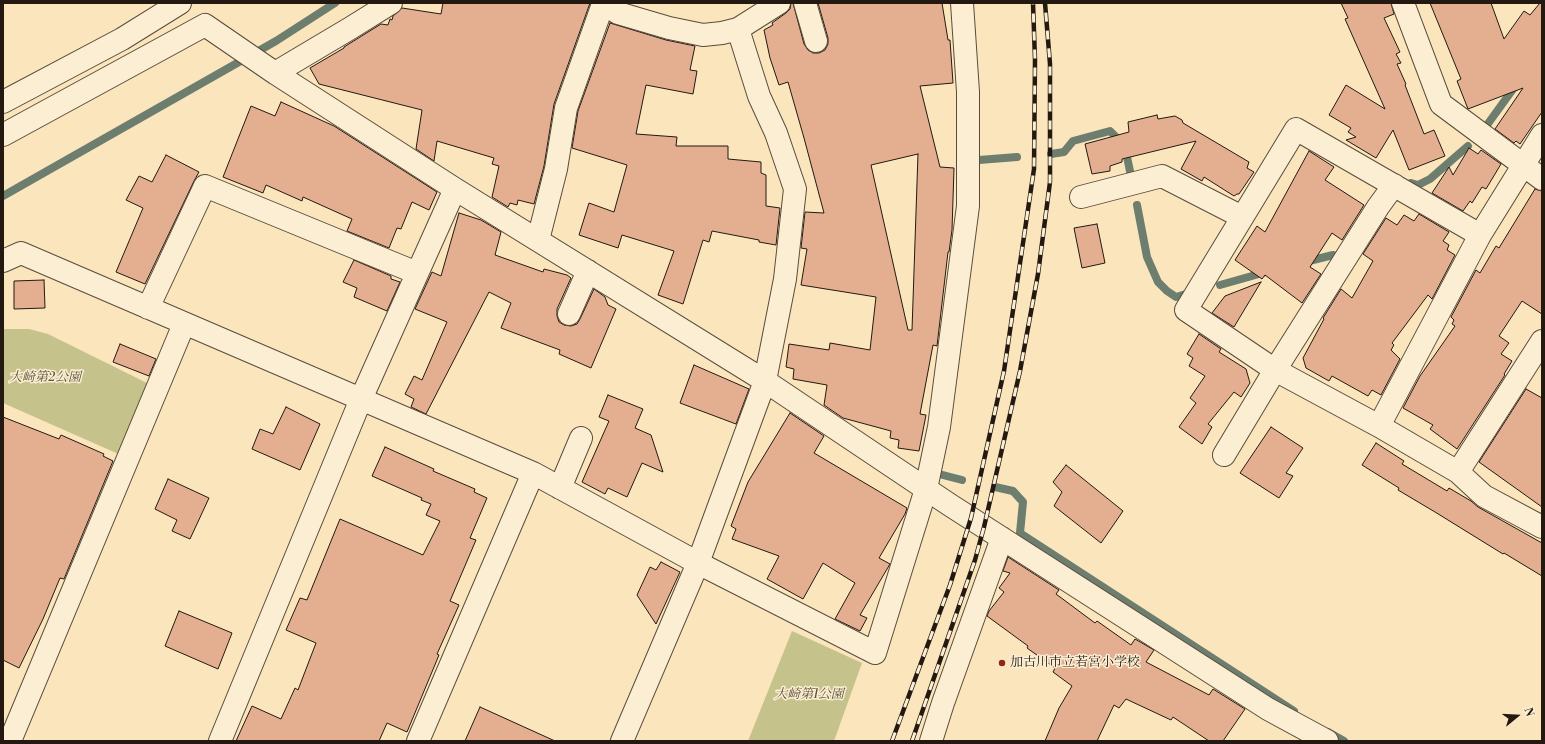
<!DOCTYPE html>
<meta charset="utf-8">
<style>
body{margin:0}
#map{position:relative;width:1545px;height:744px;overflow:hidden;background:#fae5bc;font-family:"Libre Bodoni",serif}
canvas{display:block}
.frame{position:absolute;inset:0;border:4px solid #231911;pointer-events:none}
.north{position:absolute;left:1497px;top:696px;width:40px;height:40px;-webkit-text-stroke:3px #fceed3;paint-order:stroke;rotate:72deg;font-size:11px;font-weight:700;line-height:16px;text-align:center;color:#231911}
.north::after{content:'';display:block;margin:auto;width:14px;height:18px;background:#231911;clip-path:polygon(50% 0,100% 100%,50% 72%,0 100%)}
</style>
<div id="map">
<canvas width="1545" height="744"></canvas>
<div class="frame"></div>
<div class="north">N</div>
</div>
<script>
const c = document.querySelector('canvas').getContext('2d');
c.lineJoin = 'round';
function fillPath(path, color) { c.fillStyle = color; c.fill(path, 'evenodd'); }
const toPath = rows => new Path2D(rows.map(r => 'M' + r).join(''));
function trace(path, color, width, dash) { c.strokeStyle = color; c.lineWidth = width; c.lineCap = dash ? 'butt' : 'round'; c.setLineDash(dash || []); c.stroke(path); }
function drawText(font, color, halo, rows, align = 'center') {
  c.font = font + ' "Libre Bodoni","Noto Serif JP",serif'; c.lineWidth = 3; c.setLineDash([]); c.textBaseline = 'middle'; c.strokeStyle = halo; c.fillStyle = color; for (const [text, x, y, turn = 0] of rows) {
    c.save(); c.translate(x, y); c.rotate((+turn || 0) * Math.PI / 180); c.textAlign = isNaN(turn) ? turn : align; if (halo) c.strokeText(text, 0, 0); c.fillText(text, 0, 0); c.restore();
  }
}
fillPath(toPath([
 [3,329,29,329,48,334,153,386,123,456,3,403],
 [792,631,862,663,834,741,748,741]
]), '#c5c28c');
trace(toPath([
 [1487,125,1516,85],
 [1051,154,1064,152,1073,141,1110,131,1118,139,1126,152,1131,176],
 [979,160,1017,157],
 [1411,183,1418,185,1430,179,1468,146],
 [3,196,276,41,335,3],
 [1137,205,1147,257,1158,282,1167,291,1176,297,1186,294],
 [1305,262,1333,255],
 [1220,285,1266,272],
 [939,474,962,480],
 [995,487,1013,491,1023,502,1020,533,1294,711],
 [1328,732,1344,741]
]), '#6d7d6e', 8);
const building = toPath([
 [443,3,590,3,554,104,544,166,534,204,518,200,517,205,510,203,508,207,492,197,499,166,492,164,494,158,437,141,434,161,416,149,422,110,319,84,310,68,344,48,344,47,381,24,388,25,390,19,392,20,393,16,402,8,441,14,443,3],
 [791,3,793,3,804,44,808,50,813,53,819,53,825,50,828,44,828,38,818,3,942,3,948,40,950,40,953,83,920,86,940,167,954,168,952,230,949,252,948,252,937,346,933,345,920,414,926,415,919,451,898,448,899,440,890,438,891,431,843,418,824,405,827,385,793,379,794,369,786,367,789,344,829,350,830,343,870,350,876,297,801,285,807,249,801,248,805,212,824,213,804,138,788,82,779,85,770,58,764,30,773,25,772,23,786,13,790,9,791,3],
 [918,154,912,330,908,330,871,165,918,154],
 [1341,3,1391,3,1394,14,1384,18,1400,52,1396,54,1401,63,1397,64,1406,84,1405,85,1424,134,1434,130,1445,156,1409,170,1393,130,1376,158,1346,140,1356,137,1348,132,1351,128,1329,115,1346,85,1385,109,1345,19,1348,18,1341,3],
 [1430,3,1491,3,1504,39,1524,11,1530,15,1540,3,1542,3,1542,112,1520,144,1516,141,1514,143,1495,129,1523,88,1468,109,1457,81,1461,79,1430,3],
 [610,23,666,40,695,46,690,70,697,71,693,94,646,85,636,134,677,137,676,146,728,146,728,159,761,162,761,173,766,175,766,206,780,208,776,245,759,242,759,240,712,231,709,242,703,240,683,304,658,295,674,251,622,235,618,248,579,235,589,203,614,212,627,165,572,148,578,111,610,23],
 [281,102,334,126,437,192,429,210,412,202,401,229,397,228,389,248,347,231,352,219,303,197,302,201,266,185,263,193,223,177,251,106,275,116,281,102],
 [1157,115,1158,119,1175,116,1182,120,1183,123,1249,162,1247,168,1254,172,1239,194,1237,194,1234,196,1204,177,1202,181,1181,169,1196,141,1122,159,1122,162,1110,166,1110,171,1092,174,1085,144,1129,132,1128,122,1157,115],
 [1469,148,1478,154,1481,150,1501,164,1486,189,1482,187,1472,203,1470,201,1463,211,1432,193,1449,167,1453,175,1469,148],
 [1309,151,1334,167,1325,180,1364,205,1342,240,1332,233,1310,267,1321,274,1302,303,1265,275,1262,279,1235,260,1257,226,1265,232,1309,151],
 [166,155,199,172,194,181,145,284,116,272,143,208,126,200,139,176,152,182,166,155],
 [1535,189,1542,191,1542,314,1522,301,1499,336,1509,343,1501,354,1512,361,1504,374,1505,375,1457,449,1430,429,1433,425,1403,408,1420,376,1455,326,1452,324,1454,320,1451,317,1476,270,1480,273,1496,246,1499,248,1535,189],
 [459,213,481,220,501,232,495,255,543,272,544,269,567,275,571,278,557,309,557,316,559,322,564,325,571,326,577,324,580,319,594,289,605,297,608,305,616,309,591,368,559,354,560,350,501,328,511,303,489,292,426,414,411,407,414,399,405,394,414,376,422,380,447,322,415,309,432,272,441,276,459,213],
 [1419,214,1449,232,1443,241,1449,245,1447,250,1455,255,1432,299,1428,295,1392,343,1394,345,1391,350,1400,359,1381,395,1372,390,1368,396,1332,376,1329,381,1306,368,1303,358,1324,319,1323,318,1341,289,1352,298,1373,261,1363,254,1386,218,1397,225,1404,215,1414,221,1419,214],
 [1097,224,1105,263,1082,268,1074,228,1097,224],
 [354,260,391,276,391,279,400,282,387,311,354,297,357,288,343,282,354,260],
 [44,280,45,308,14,309,14,281,44,280],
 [1261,282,1234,327,1212,313,1225,296,1261,282],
 [1199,334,1221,349,1219,352,1246,369,1250,383,1241,397,1234,392,1208,424,1212,427,1202,444,1179,427,1196,403,1190,398,1205,376,1189,366,1193,358,1187,354,1199,334],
 [120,344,156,359,149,376,113,362,120,344],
 [694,365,749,389,736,424,680,403,694,365],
 [1526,389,1542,398,1542,507,1479,462,1526,389],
 [608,395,643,409,635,428,651,435,663,472,642,463,627,497,608,488,605,494,582,482,609,421,599,417,608,395],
 [286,407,320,424,300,470,252,449,260,429,273,434,286,407],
 [790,413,824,436,814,453,907,508,905,514,879,558,890,564,860,615,867,618,860,631,835,619,855,583,823,563,803,599,767,579,779,556,732,539,736,529,731,526,748,482,790,413],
 [3,417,59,439,61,435,104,454,103,456,113,461,64,579,60,578,43,619,19,668,3,660,3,417],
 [1271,427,1303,448,1286,473,1293,476,1279,498,1240,473,1271,427],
 [1376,443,1404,461,1402,464,1447,491,1449,488,1471,501,1478,507,1542,543,1542,576,1504,553,1503,554,1435,512,1398,490,1399,488,1362,465,1376,443],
 [385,447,434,469,433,471,475,489,474,492,487,498,470,538,476,540,450,601,459,605,437,654,439,655,407,732,387,723,379,741,236,741,252,706,281,719,295,688,298,690,316,643,286,630,300,598,307,600,340,519,423,555,440,521,426,515,431,504,421,500,422,498,372,476,385,447],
 [1066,465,1123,511,1101,543,1054,506,1062,492,1053,482,1066,465],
 [168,479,209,498,190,539,172,531,177,520,155,509,168,479],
 [1008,557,1059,590,1056,594,1095,623,1097,621,1131,645,1135,639,1154,650,1146,662,1209,695,1213,689,1245,709,1223,741,1209,741,1173,717,1171,720,1126,699,1119,708,1114,705,1097,741,1045,741,1059,708,1072,686,1053,672,1055,668,1027,648,1028,646,987,616,989,611,1004,592,999,588,1010,573,1003,571,1008,557],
 [661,562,680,572,656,624,637,595,650,567,656,570,661,562],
 [179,611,232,633,218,669,165,646,179,611],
 [480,707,555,741,465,741,480,707]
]);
fillPath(building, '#e4ae91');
trace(building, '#231911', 1);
const minor = toPath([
 [602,3,618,13,669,28,703,35,722,33,738,29],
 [805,3,816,41],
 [1403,3,1441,104,1542,179],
 [275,73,349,29,391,3],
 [3,102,122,39,180,3],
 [3,135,205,25,275,73,455,189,765,381,950,505,1268,709,1327,741],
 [1081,197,1162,176,1242,217],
 [1480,235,1296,129,1186,310,1275,370,1379,426,1458,472,1484,496,1542,527],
 [538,240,556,169,566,108,603,4],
 [3,261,21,253,533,473,698,563,875,653,926,489,939,427,968,206,968,92,962,3],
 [148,308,205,186,417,273],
 [569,314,588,271],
 [1379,426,1480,235,1542,135],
 [1224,455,1275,370,1378,207,1394,185],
 [1458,472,1542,341],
 [560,488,581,438],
 [10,741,184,324],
 [220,741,361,399,455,189],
 [418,741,533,473],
 [622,741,698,563,765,381,785,279,795,189,776,133,759,96,738,29,779,3],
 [931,741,943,703,1002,538]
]);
trace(minor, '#594c3c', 24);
trace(minor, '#fceed3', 22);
const rail = toPath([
 [892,741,950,585,971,518,1004,371,1034,169,1035,60,1033,3],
 [912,741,975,560,984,527,1020,371,1038,274,1050,182,1050,64,1045,3]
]);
trace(rail, '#231911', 4.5);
trace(rail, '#fceed3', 3, [9]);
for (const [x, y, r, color] of [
 [1002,663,4,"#8f2418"]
]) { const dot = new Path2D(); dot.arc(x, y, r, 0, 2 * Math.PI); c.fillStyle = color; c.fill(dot); trace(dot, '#fceed3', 1.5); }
drawText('italic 13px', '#5c543c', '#fceed3', [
 ["大崎第2公園",45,378],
 ["大崎第1公園",809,695]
]);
drawText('13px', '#231911', '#fceed3', [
 ["加古川市立若宮小学校",1010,663]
], 'left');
</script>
